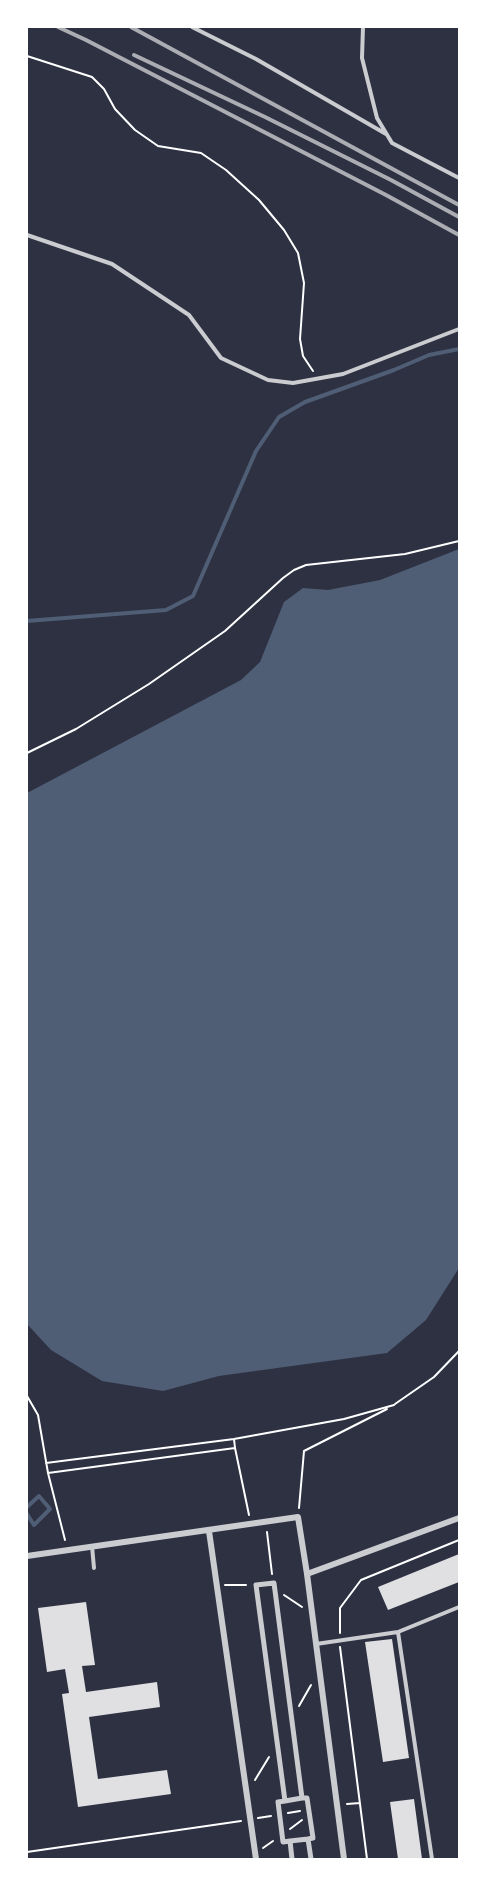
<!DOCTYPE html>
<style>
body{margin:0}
#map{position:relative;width:486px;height:1886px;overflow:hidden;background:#2d3142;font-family:"Alegreya Sans",sans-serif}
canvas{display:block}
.frame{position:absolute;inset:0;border:28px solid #fff;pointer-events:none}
</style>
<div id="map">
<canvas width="486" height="1886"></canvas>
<div class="frame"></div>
</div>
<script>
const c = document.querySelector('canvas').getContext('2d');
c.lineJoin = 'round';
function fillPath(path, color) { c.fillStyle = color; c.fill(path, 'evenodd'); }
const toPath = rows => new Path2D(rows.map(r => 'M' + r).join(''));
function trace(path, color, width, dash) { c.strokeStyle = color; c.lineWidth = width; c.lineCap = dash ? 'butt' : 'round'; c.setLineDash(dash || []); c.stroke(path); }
fillPath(toPath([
 [459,549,459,1268,426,1320,387,1353,219,1376,163,1391,102,1381,51,1350,27,1324,27,793,241,680,260,662,284,602,303,588,328,590,380,580]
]), '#4f5d75');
trace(toPath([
 [27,621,166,610,193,596,256,451,279,417,305,402,394,370,429,355,459,349],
 [27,1507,39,1496,50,1509,34,1525,27,1514]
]), '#4f5d75', 4);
fillPath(toPath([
 [459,1554,459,1582,388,1610,378,1587],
 [86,1602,95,1665,82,1666,86,1692,157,1682,160,1707,89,1717,98,1779,167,1770,171,1794,78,1807,62,1694,69,1693,65,1669,47,1672,38,1608],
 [392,1639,409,1758,383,1762,365,1642],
 [414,1799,422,1859,398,1859,390,1802]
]), '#e0e0e3');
trace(toPath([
 [27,56,92,77,104,89,115,109,135,130,158,146,201,153,226,170,259,200,284,230,298,253,304,283,300,339,303,356,313,371],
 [27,753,76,729,149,684,225,631,283,578,294,570,306,565,405,554,459,541],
 [27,1396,38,1415,48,1473,65,1540],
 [395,1404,434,1377,459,1351],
 [235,1448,249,1515],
 [46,1463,234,1439,344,1419,394,1405],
 [48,1473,235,1448,234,1439],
 [299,1508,304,1451,387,1409],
 [267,1532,272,1574],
 [225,1585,246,1585],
 [284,1595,302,1607],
 [340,1633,340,1608,361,1580,459,1540],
 [340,1647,367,1859],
 [299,1706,311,1685],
 [255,1780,269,1757],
 [347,1804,360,1803],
 [288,1813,300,1811],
 [258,1818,271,1816],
 [290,1829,302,1820],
 [263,1848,273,1841],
 [27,1852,241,1821]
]), '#fff', 2);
trace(toPath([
 [192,27,256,59,386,134],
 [363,27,362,58,377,118,392,143,459,178],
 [27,235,112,264,189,315,221,358,268,380,293,383,343,374,459,329],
 [92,1546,94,1568],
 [398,1632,432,1859],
 [316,1644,398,1632,459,1607]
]), '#caccd0', 4);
trace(toPath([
 [285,1801,302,1798],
 [290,1841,308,1839],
 [292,1859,290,1841,283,1842,278,1802,285,1801,256,1585,274,1583,302,1798,307,1798,313,1838,308,1839,311,1859]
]), '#caccd0', 5);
trace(toPath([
 [209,1531,256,1859],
 [27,1556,298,1517,307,1574,344,1859],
 [307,1574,459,1518]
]), '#caccd0', 6);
trace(toPath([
 [58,27,86,40,386,195,459,235],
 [131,27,459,205],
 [134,55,265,117,391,180,459,217]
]), '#abadb3', 4);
</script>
